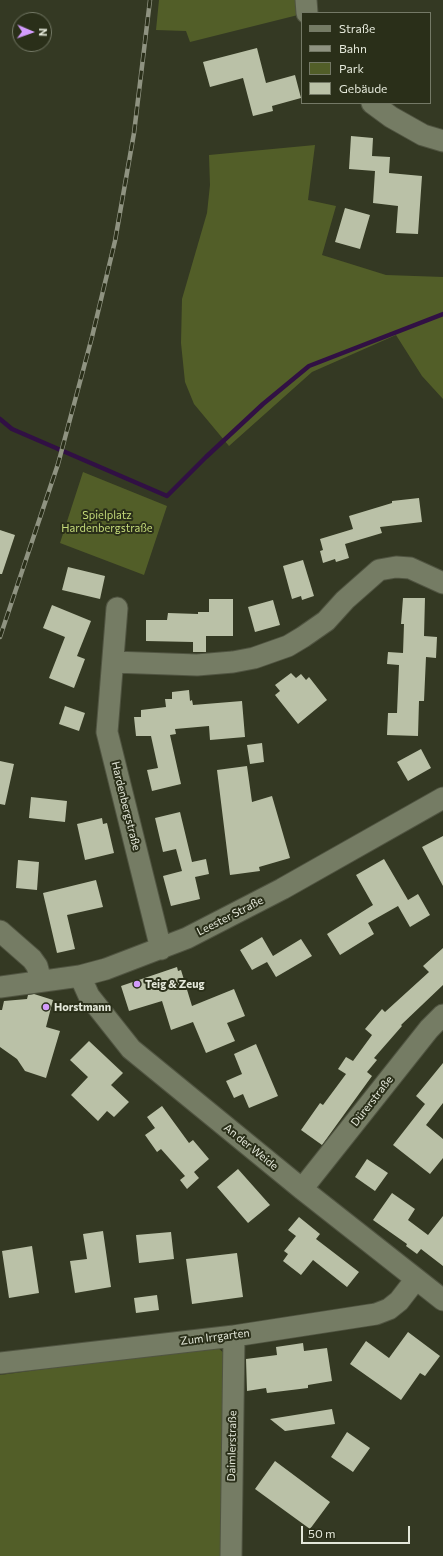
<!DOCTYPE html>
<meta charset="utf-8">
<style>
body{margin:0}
#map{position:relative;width:443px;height:1556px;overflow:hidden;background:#343923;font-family:Commissioner,sans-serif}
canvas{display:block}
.legend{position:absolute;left:301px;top:12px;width:130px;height:92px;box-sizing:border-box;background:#2a2f19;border:1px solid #747966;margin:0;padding:5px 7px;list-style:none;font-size:12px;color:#e4e8da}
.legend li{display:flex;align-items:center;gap:8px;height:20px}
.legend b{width:20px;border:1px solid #747966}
.north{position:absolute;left:12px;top:12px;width:40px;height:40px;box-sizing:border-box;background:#2a2f19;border:1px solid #747966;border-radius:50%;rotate:92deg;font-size:11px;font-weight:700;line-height:16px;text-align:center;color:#e4e8da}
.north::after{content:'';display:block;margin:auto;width:14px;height:18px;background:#d39cfc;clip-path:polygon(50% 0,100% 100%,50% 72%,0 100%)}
.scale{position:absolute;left:301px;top:1526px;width:109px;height:18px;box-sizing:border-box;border:2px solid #e4e8da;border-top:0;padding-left:5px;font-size:12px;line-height:14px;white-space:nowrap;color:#e4e8da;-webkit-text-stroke:3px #2a2f19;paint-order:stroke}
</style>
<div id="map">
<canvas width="443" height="1556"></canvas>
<ul class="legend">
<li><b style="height:5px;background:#757c64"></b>Straße</li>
<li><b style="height:5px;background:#8f9381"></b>Bahn</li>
<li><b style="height:11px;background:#525e28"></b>Park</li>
<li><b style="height:11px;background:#bac1a7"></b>Gebäude</li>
</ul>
<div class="north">N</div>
<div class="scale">50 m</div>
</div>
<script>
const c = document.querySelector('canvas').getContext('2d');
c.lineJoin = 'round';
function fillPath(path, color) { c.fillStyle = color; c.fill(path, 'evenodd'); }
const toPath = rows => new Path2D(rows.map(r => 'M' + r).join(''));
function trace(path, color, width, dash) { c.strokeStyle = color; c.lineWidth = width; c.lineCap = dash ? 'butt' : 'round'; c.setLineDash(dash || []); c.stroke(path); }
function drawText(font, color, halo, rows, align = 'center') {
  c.font = font + ' Commissioner,sans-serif'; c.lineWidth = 4; c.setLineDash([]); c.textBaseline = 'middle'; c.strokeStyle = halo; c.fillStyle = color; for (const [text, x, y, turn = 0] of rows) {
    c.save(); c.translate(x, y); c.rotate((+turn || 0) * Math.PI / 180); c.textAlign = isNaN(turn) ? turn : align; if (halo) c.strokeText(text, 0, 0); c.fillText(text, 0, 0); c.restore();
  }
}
fillPath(toPath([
 [159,0,302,0,302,14,190,42,186,31,156,30],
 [315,145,308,200,336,206,322,255,386,275,443,277,443,399,422,376,396,335,312,372,229,446,194,404,185,382,181,343,182,299,207,213,210,185,209,155],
 [83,472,167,506,144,575,60,543],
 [216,1346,227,1356,224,1556,0,1556,0,1375]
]), '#525e28');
trace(toPath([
 [0,419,12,429,167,496,206,457,263,404,309,366,443,314]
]), '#311044', 4.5);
fillPath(toPath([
 [257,48,266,83,295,75,301,98,272,106,273,111,253,116,243,78,210,87,203,62],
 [351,136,373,138,372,156,390,157,389,173,422,176,418,234,396,233,398,206,373,203,375,171,349,169],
 [345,208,370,215,360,249,335,242],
 [419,498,422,522,380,527,382,533,345,544,349,558,336,562,335,559,323,563,320,551,323,550,320,539,353,529,349,516,392,503,392,501],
 [0,530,15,535,2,574,0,574],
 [303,560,314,596,302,600,301,596,292,599,283,566],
 [68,567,105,576,100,599,62,590],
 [403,598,425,598,424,636,437,637,436,658,426,657,424,701,419,701,418,736,387,735,388,713,397,713,399,665,387,664,388,652,403,653,404,624,401,624],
 [209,599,233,599,233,636,206,636,206,652,193,652,193,642,146,641,146,620,167,620,168,613,198,614,198,612,209,612],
 [273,600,280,625,255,632,248,607],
 [52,605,91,621,77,656,85,659,74,688,49,678,65,637,43,628],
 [291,673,296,678,301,674,306,680,309,677,327,700,298,724,275,695,280,691,275,685],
 [189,690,190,701,192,700,193,705,242,701,245,737,210,740,209,726,175,729,176,734,170,735,181,784,152,791,147,770,158,768,151,736,136,736,134,717,141,717,141,710,166,707,165,699,172,699,172,692],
 [65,706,85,713,79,731,59,724],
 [262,743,264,762,250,764,247,745],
 [421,749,431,768,408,781,397,762],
 [0,761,14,764,5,805,0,804],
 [247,766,252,802,272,796,290,858,259,867,260,871,230,875,217,770],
 [31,797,67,801,65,822,29,818],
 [180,812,192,862,206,859,209,874,195,877,200,899,171,906,163,876,182,871,176,849,163,852,155,818],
 [102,818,103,824,107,823,114,853,85,860,77,824],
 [443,836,443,886,422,847],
 [384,859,408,900,418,894,430,915,410,927,398,906,368,923,374,934,340,955,327,934,373,905,356,875],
 [18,860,39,862,37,890,16,888],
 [96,880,103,907,67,915,75,949,57,953,43,893],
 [262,937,273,956,301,939,312,956,276,977,267,962,252,970,240,950],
 [443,948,443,985,401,1025,402,1026,374,1058,377,1060,367,1072,372,1076,322,1145,301,1130,320,1103,323,1105,346,1074,338,1069,346,1057,353,1061,372,1035,365,1029,382,1009,385,1012,429,972,423,966],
 [177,967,178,971,181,970,192,1006,234,989,245,1016,227,1023,235,1041,206,1053,193,1022,171,1030,162,1001,129,1011,121,986],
 [34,994,53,1000,46,1027,60,1031,46,1078,25,1071,17,1059,0,1047,0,1010,2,1010,4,1001,27,999,28,995],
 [89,1041,123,1073,111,1085,129,1102,114,1117,107,1111,98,1121,71,1095,88,1077,70,1060],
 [256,1044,278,1096,249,1108,243,1094,234,1098,226,1081,242,1074,234,1054],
 [443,1063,443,1103,426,1125,443,1139,443,1158,430,1174,393,1145,425,1104,416,1096],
 [162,1106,189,1143,193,1140,209,1159,194,1172,199,1178,187,1189,180,1180,185,1176,161,1149,157,1152,145,1135,155,1128,147,1117],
 [367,1159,388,1173,375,1191,355,1177],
 [238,1169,270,1205,248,1223,217,1187],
 [392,1193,415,1209,408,1220,428,1235,443,1216,443,1266,421,1249,417,1254,406,1246,407,1244,373,1220],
 [299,1217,320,1234,316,1239,359,1272,347,1287,313,1260,301,1275,283,1261,288,1254,284,1251,296,1236,288,1230],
 [103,1231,111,1287,75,1293,70,1261,87,1259,83,1234],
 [171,1232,174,1259,139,1263,136,1235],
 [32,1246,39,1293,9,1298,2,1251],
 [237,1253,243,1297,192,1304,186,1259],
 [157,1295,159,1310,136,1313,134,1298],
 [408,1332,440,1356,425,1376,420,1373,401,1400,350,1364,366,1341,389,1358],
 [303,1343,304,1351,327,1348,332,1381,308,1385,308,1388,267,1393,266,1388,247,1391,246,1359,277,1355,276,1347],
 [332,1409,335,1424,285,1431,270,1419],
 [347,1432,370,1448,353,1472,331,1457],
 [275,1461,330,1502,310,1529,255,1489]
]), '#bac1a7');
const minor = toPath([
 [306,0,307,13],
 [372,103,391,117,423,135,443,141],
 [117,608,107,732,161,949],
 [113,662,197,665,233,662,254,658,288,646,303,637,326,621,345,600,379,570,396,567,410,568,443,583],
 [0,931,32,959,37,966,41,981],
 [80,976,89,996,131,1049,302,1189,443,1300],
 [0,987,80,976,106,969,187,938,282,889,443,798],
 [302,1189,429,1029,443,1015],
 [0,1363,234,1336,376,1314,389,1309,399,1301,416,1279],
 [231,1556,234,1336]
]);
trace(minor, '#505441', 23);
trace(minor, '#757c64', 21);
const rail = toPath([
 [0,637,58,464,92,337,115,241,134,133,150,0]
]);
trace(rail, '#8f9381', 4.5);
trace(rail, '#2a2f19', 3, [9]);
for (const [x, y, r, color] of [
 [137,984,4,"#d39cfc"],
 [46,1007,4,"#d39cfc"]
]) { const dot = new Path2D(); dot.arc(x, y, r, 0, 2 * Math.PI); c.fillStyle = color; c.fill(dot); trace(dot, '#2a2f19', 1.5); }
drawText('11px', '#c4da79', '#2a2f19', [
 ["Spielplatz",107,515],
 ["Hardenbergstraße",107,528]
]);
drawText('11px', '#e4e8da', '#2a2f19', [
 ["Hardenbergstraße",126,806,76],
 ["Leester Straße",230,916,-27],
 ["Dürerstraße",372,1101,-52],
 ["An der Weide",251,1147,39],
 ["Zum Irrgarten",215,1337,-7],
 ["Daimlerstraße",232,1446,-89]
]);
drawText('bold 11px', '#e4e8da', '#2a2f19', [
 ["Teig & Zeug",145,984],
 ["Horstmann",54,1007]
], 'left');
</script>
